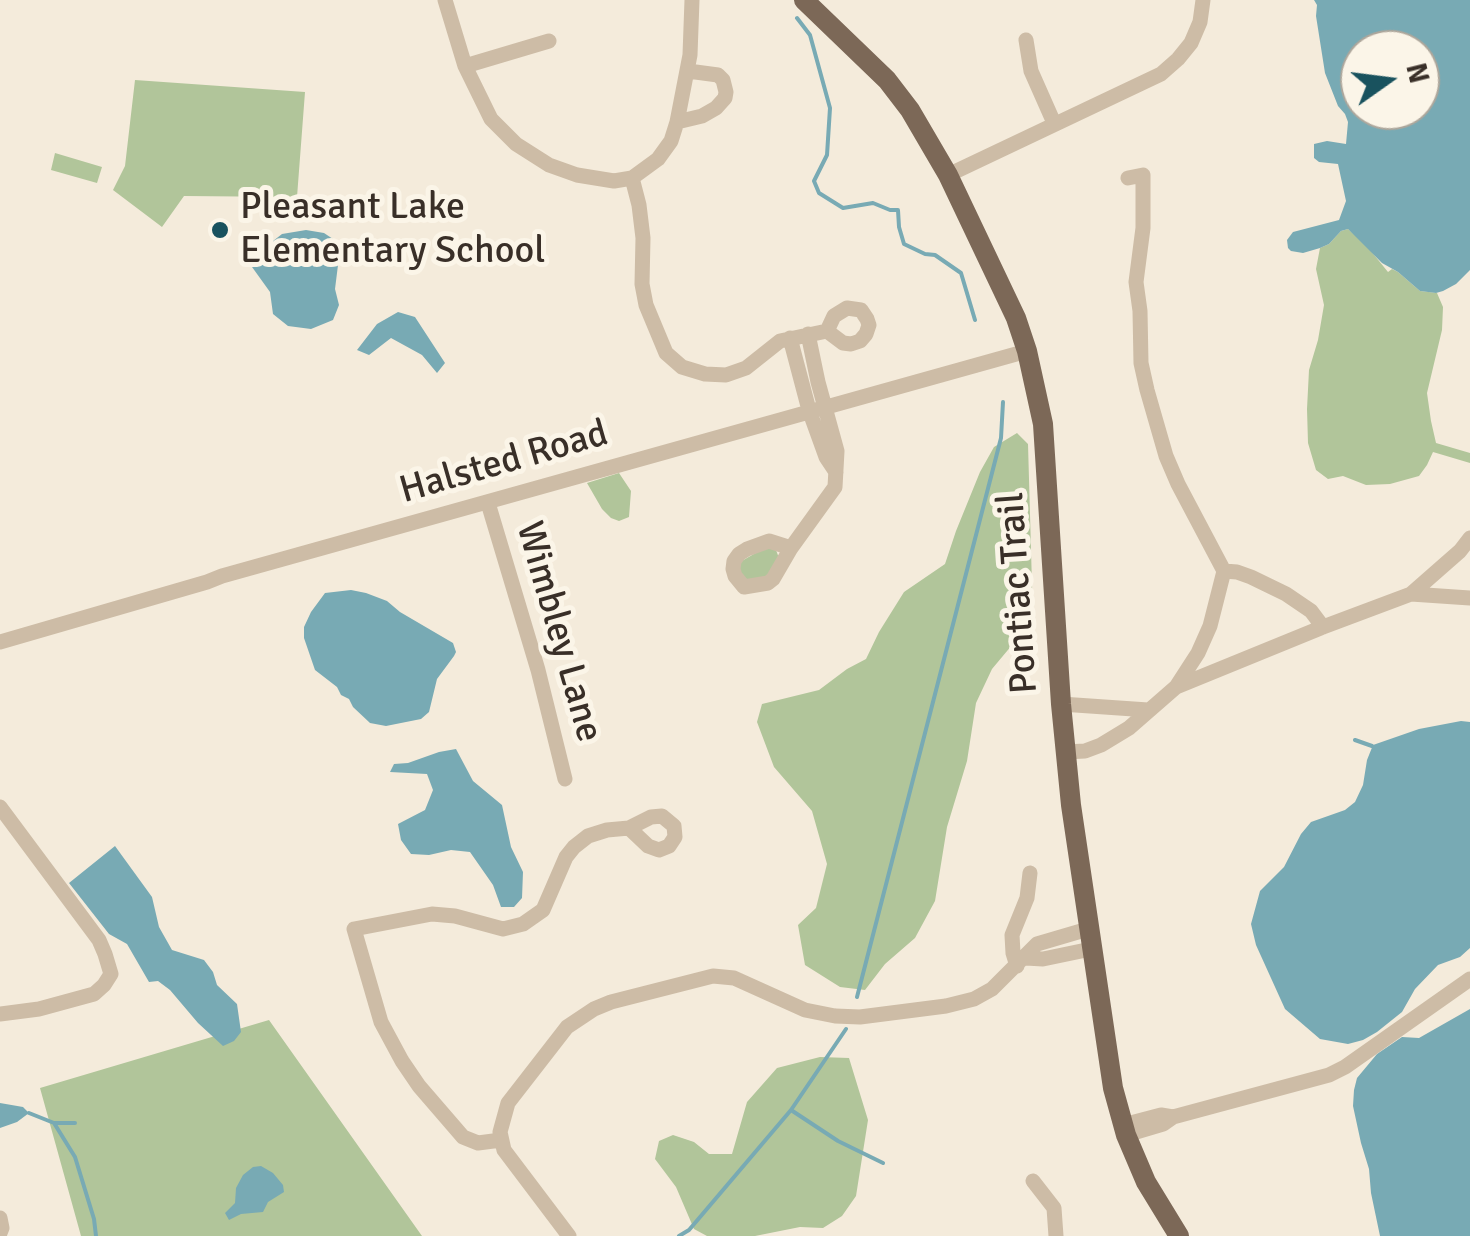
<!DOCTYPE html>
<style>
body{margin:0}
#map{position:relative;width:1470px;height:1236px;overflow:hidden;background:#f4ebdb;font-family:Signika,sans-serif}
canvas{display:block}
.north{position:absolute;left:1340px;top:30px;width:100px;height:100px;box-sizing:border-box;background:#fbf5e8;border:2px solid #ada69b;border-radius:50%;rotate:76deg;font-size:28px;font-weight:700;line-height:40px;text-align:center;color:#392f28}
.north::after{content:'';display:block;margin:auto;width:35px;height:45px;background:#19525e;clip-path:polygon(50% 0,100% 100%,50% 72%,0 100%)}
</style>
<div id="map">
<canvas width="1470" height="1236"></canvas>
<div class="north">N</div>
</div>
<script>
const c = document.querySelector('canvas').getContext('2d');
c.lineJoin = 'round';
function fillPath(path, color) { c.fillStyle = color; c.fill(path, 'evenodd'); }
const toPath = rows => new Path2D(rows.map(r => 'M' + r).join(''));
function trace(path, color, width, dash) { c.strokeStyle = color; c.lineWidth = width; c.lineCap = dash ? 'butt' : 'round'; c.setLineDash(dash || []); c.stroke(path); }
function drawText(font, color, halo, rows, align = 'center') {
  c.font = font + ' Signika,sans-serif'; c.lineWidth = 10; c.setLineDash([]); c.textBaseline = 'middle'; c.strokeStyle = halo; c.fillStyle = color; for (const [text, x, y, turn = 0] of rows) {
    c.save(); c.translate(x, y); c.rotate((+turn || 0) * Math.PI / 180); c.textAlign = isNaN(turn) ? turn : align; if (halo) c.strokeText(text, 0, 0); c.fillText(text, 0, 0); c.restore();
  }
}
fillPath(toPath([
 [135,80,305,92,297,197,184,196,162,227,113,190,125,166],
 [55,153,102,167,97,183,51,170],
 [1348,229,1366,245,1388,272,1392,269,1398,272,1420,291,1437,293,1443,307,1442,330,1427,393,1431,421,1436,443,1470,453,1470,463,1433,452,1427,465,1419,476,1390,484,1366,485,1343,476,1328,479,1316,470,1308,443,1307,409,1309,370,1318,340,1324,305,1316,269,1320,248,1329,244,1341,231],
 [1017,433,1028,444,1033,620,992,669,976,703,967,761,947,827,935,901,915,938,885,964,865,990,840,987,805,965,798,925,816,908,827,864,812,811,774,767,757,722,762,704,819,690,847,669,866,659,879,632,904,592,945,564,956,531,980,472,994,447],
 [619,473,631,491,629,517,619,521,611,518,602,509,587,483],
 [766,547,776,550,779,558,766,577,745,580,739,571,740,562],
 [269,1020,422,1236,81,1236,40,1088],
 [820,1057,849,1058,868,1120,856,1196,842,1216,823,1228,800,1227,755,1236,707,1236,694,1229,676,1187,655,1159,659,1141,673,1135,694,1142,709,1154,732,1154,747,1102,777,1068]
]), '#b1c59a');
fillPath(toPath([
 [1314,0,1470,0,1470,270,1456,284,1443,291,1436,293,1420,291,1398,272,1382,263,1348,229,1341,231,1329,244,1320,248,1303,253,1291,251,1288,248,1287,240,1293,232,1339,220,1346,201,1338,164,1319,162,1314,158,1314,144,1327,141,1346,144,1348,122,1345,114,1338,106,1325,73,1316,16,1317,5],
 [1360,50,1420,50,1420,110,1360,110],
 [306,230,324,233,336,241,339,257,335,289,339,305,333,320,311,329,288,326,273,314,270,292,247,260,255,249,268,245,282,234],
 [398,312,415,317,445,363,437,373,422,355,391,338,369,355,357,350,377,324],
 [351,590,366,593,387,601,400,612,453,643,456,652,454,656,437,679,429,712,421,719,386,726,370,723,353,707,349,699,341,695,337,687,315,670,304,638,304,627,311,612,325,593],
 [1461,721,1470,722,1470,948,1460,957,1438,965,1415,989,1402,1012,1377,1032,1363,1040,1348,1044,1320,1039,1285,1009,1256,945,1251,924,1260,891,1284,867,1301,834,1311,822,1345,810,1355,802,1363,785,1367,760,1373,745,1419,729],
 [456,749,473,781,502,805,511,847,523,872,522,898,514,907,501,907,493,885,470,852,451,850,429,855,411,854,401,840,398,824,425,810,433,790,427,774,390,772,394,764,408,763,439,752],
 [115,846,152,897,159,927,172,950,204,960,213,972,217,985,237,1004,241,1032,234,1041,223,1046,198,1023,170,990,158,981,149,982,127,944,109,934,69,883],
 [1470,1009,1470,1236,1380,1236,1371,1193,1369,1169,1361,1143,1353,1106,1354,1090,1357,1078,1377,1054,1402,1037,1419,1038],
 [0,1103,23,1107,29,1113,17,1122,0,1128],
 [261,1166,273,1173,283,1185,284,1192,268,1202,263,1212,241,1214,229,1220,225,1213,235,1203,236,1188,243,1175,253,1167]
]), '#78aab4');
trace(toPath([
 [797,18,810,35,830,108,827,155,814,181,819,193,843,208,873,203,890,210,898,210,899,227,904,244,925,254,935,255,961,273,975,320],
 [1355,740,1372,746],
 [857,997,1001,438,1003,402],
 [791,1110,838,1141,883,1163],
 [29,1113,54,1123,75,1157,94,1219,96,1236],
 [54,1123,75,1123],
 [679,1236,689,1230,791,1110,846,1029]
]), '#78aab4', 4);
trace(toPath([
 [445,0,465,66,491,119,516,144,549,165,577,175,614,181,632,178,658,159,671,141,677,122,690,55,692,0],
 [1026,40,1031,71,1054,123],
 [465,66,549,41],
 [677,122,702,116,716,108,725,98,726,92,723,80,718,75,688,71],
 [948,175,1161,74,1178,59,1191,43,1200,22,1203,0],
 [632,178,639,205,643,238,642,284,646,305,666,353,682,367,705,374,726,375,746,368,780,341,827,331,843,343,851,344,860,341,866,334,869,325,867,319,861,310,847,308,834,316,827,331],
 [1128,178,1143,175,1143,228,1136,282,1140,311,1141,363,1147,390,1166,456,1178,484,1224,571],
 [790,338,809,410,826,457,836,472],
 [488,503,538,670,565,779],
 [791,548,769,541,747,549,739,554,734,561,733,569,735,576,744,587,768,583,773,579,791,548,835,487,837,451,818,382,808,334],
 [1224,571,1237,572,1251,577,1286,594,1311,611,1323,627],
 [1411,594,1460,551,1470,538],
 [0,642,207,582,222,576,1027,351],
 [1176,687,1198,653,1210,626,1224,571],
 [1061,704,1148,710],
 [1065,752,1085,751,1101,745,1129,728,1176,687,1323,627,1411,594,1470,598],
 [0,807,99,940,105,954,111,974,104,985,94,994,39,1009,0,1014],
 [1026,958,1043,959,1091,949],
 [1017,966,1013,953,1012,935,1027,898,1030,873],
 [1173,1117,1329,1075,1345,1067,1470,979],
 [1123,1125,1161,1115,1173,1117,1163,1124,1126,1135],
 [501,1140,478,1143,463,1137,419,1086,402,1061,381,1022,354,929,432,914,455,916,503,929,523,924,543,910,566,857,574,847,588,836,607,830,629,828,648,846,659,850,669,846,675,837,674,826,662,816,651,817,629,828],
 [1033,1181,1054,1208,1056,1236],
 [0,1218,2,1228,0,1233],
 [569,1236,504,1150,500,1132,508,1103,567,1027,594,1009,611,1002,713,976,734,978,805,1010,835,1016,860,1017,946,1006,974,999,992,989,1037,944,1088,929]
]), '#cdbca6', 15);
trace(toPath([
 [804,0,887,80,910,110,948,175,1016,318,1027,351,1043,424,1061,704,1071,805,1113,1088,1126,1135,1146,1182,1179,1236]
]), '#7c6857', 20);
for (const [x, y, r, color] of [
 [220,230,10,"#19525e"]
]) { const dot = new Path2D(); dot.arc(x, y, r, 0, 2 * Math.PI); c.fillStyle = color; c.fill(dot); trace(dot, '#fbf5e8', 4); }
drawText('38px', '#392f28', '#fbf5e8', [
 ["Pleasant Lake",240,208],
 ["Elementary School",240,252]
], 'left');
drawText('38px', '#392f28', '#fbf5e8', [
 ["Halsted Road",504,463,-16],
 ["Pontiac Trail",1019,593,-94],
 ["Wimbley Lane",558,632,74]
]);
</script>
